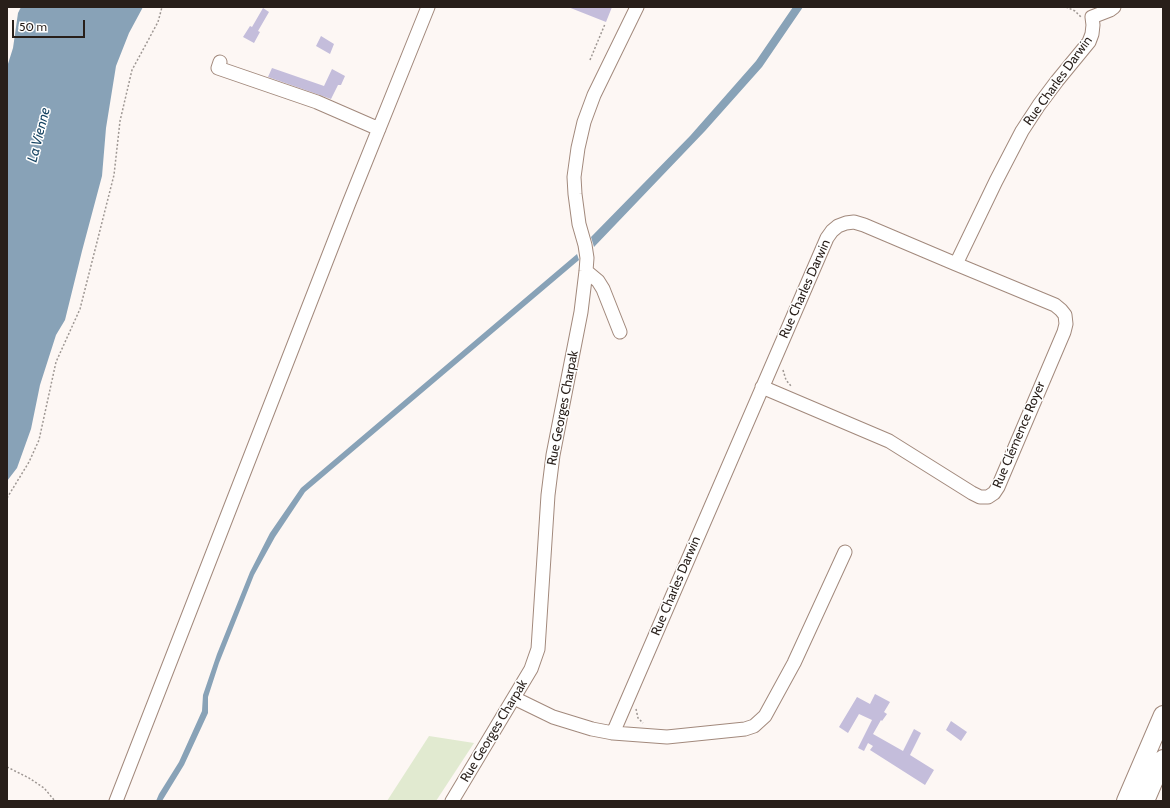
<!DOCTYPE html>
<meta charset="utf-8">
<style>
body{margin:0}
#map{position:relative;width:1170px;height:808px;overflow:hidden;background:#fdf7f4;font-family:Cabin,sans-serif}
canvas{display:block}
.frame{position:absolute;inset:0;border:8px solid #281f1a;pointer-events:none}
.scale{position:absolute;left:12px;top:20px;width:73px;height:18px;box-sizing:border-box;border:2px solid #281f1a;border-top:0;padding-left:5px;font-size:12px;line-height:14px;white-space:nowrap;color:#281f1a;-webkit-text-stroke:3px #fff;paint-order:stroke}
</style>
<div id="map">
<canvas width="1170" height="808"></canvas>
<div class="frame"></div>
<div class="scale">50 m</div>
</div>
<script>
const c = document.querySelector('canvas').getContext('2d');
c.lineJoin = 'round';
function fillPath(path, color) { c.fillStyle = color; c.fill(path, 'evenodd'); }
const toPath = rows => new Path2D(rows.map(r => 'M' + r).join(''));
function trace(path, color, width, dash) { c.strokeStyle = color; c.lineWidth = width; c.lineCap = dash ? 'butt' : 'round'; c.setLineDash(dash || []); c.stroke(path); }
function drawText(font, color, halo, rows, align = 'center') {
  c.font = font + ' Cabin,sans-serif'; c.lineWidth = 3; c.setLineDash([]); c.textBaseline = 'middle'; c.strokeStyle = halo; c.fillStyle = color; for (const [text, x, y, turn = 0] of rows) {
    c.save(); c.translate(x, y); c.rotate((+turn || 0) * Math.PI / 180); c.textAlign = isNaN(turn) ? turn : align; if (halo) c.strokeText(text, 0, 0); c.fillText(text, 0, 0); c.restore();
  }
}
fillPath(toPath([
 [429,736,474,743,436,801,387,801]
]), '#e1ead0');
fillPath(toPath([
 [21,7,143,7,129,33,116,66,106,128,102,176,82,251,65,320,56,335,40,385,31,429,17,468,7,481,7,67,13,48,18,13],
 [793,7,803,7,762,67,705,131,594,247,591,237,690,136,756,61],
 [577,254,579,260,305,492,275,537,254,575,219,663,208,697,208,713,184,765,162,801,156,801,159,794,179,762,202,711,203,695,217,654,250,572,270,533,301,488]
]), '#88a2b7');
fillPath(toPath([
 [568,7,612,7,606,22],
 [263,8,269,12,258,31,260,32,254,43,243,37,250,26,252,27],
 [321,36,334,44,330,54,316,46],
 [272,68,324,86,332,69,345,76,341,85,338,85,331,99,268,77],
 [875,694,890,702,884,712,887,714,882,721,881,720,873,734,903,751,914,729,921,733,910,755,934,770,925,785,870,750,873,746,868,743,864,751,858,748,872,720,859,714,848,733,839,727,857,697,870,704],
 [951,721,967,732,961,741,946,730]
]), '#c4bddb');
const minor = toPath([
 [220,62,218,68,317,102,379,129],
 [586,271,598,281,603,289,620,332],
 [762,387,889,441,972,493,980,497,988,497,994,493,998,487,1064,332,1066,324,1065,315,1061,310,1055,305,956,264],
 [514,698,553,717,592,729,613,733,667,737,745,729,754,726,765,716,794,663,845,552],
 [613,733,827,238,832,231,838,226,846,223,854,222,864,225,956,264,996,181,1022,131,1039,105,1057,81,1089,42,1092,34,1093,25,1092,17,1110,10,1114,7],
 [116,801,349,203,428,7],
 [452,801,531,669,538,649,548,495,553,455,581,312,586,271,587,258,585,245,579,224,575,194,574,177,578,148,584,122,594,95,637,7]
]);
const highway = toPath([
 [1126,801,1163,715],
 [1145,801,1163,759]
]);
trace(minor, '#a2897c', 15);
trace(highway, '#a2897c', 20);
trace(toPath([
 [1066,7,1075,11,1081,17],
 [590,60,605,24],
 [783,370,786,380,791,386],
 [7,498,29,462,39,440,56,362,80,309,114,175,120,121,132,70,158,22,162,7],
 [636,709,638,718,643,723],
 [7,767,29,778,44,788,55,801]
]), '#9e9793', 1.5, [2, 2]);
trace(minor, '#fff', 13);
trace(highway, '#fff', 18);
drawText('13px', '#281f1a', '#fff', [
 ["Rue Charles Darwin",1058,81,-54],
 ["Rue Charles Darwin",805,289,-66],
 ["Rue Georges Charpak",563,408,-79],
 ["Rue Clémence Royer",1019,435,-67],
 ["Rue Charles Darwin",676,586,-67],
 ["Rue Georges Charpak",494,731,-59]
]);
drawText('italic 14px', '#164463', '#fff', [
 ["La Vienne",39,135,-76]
]);
</script>
